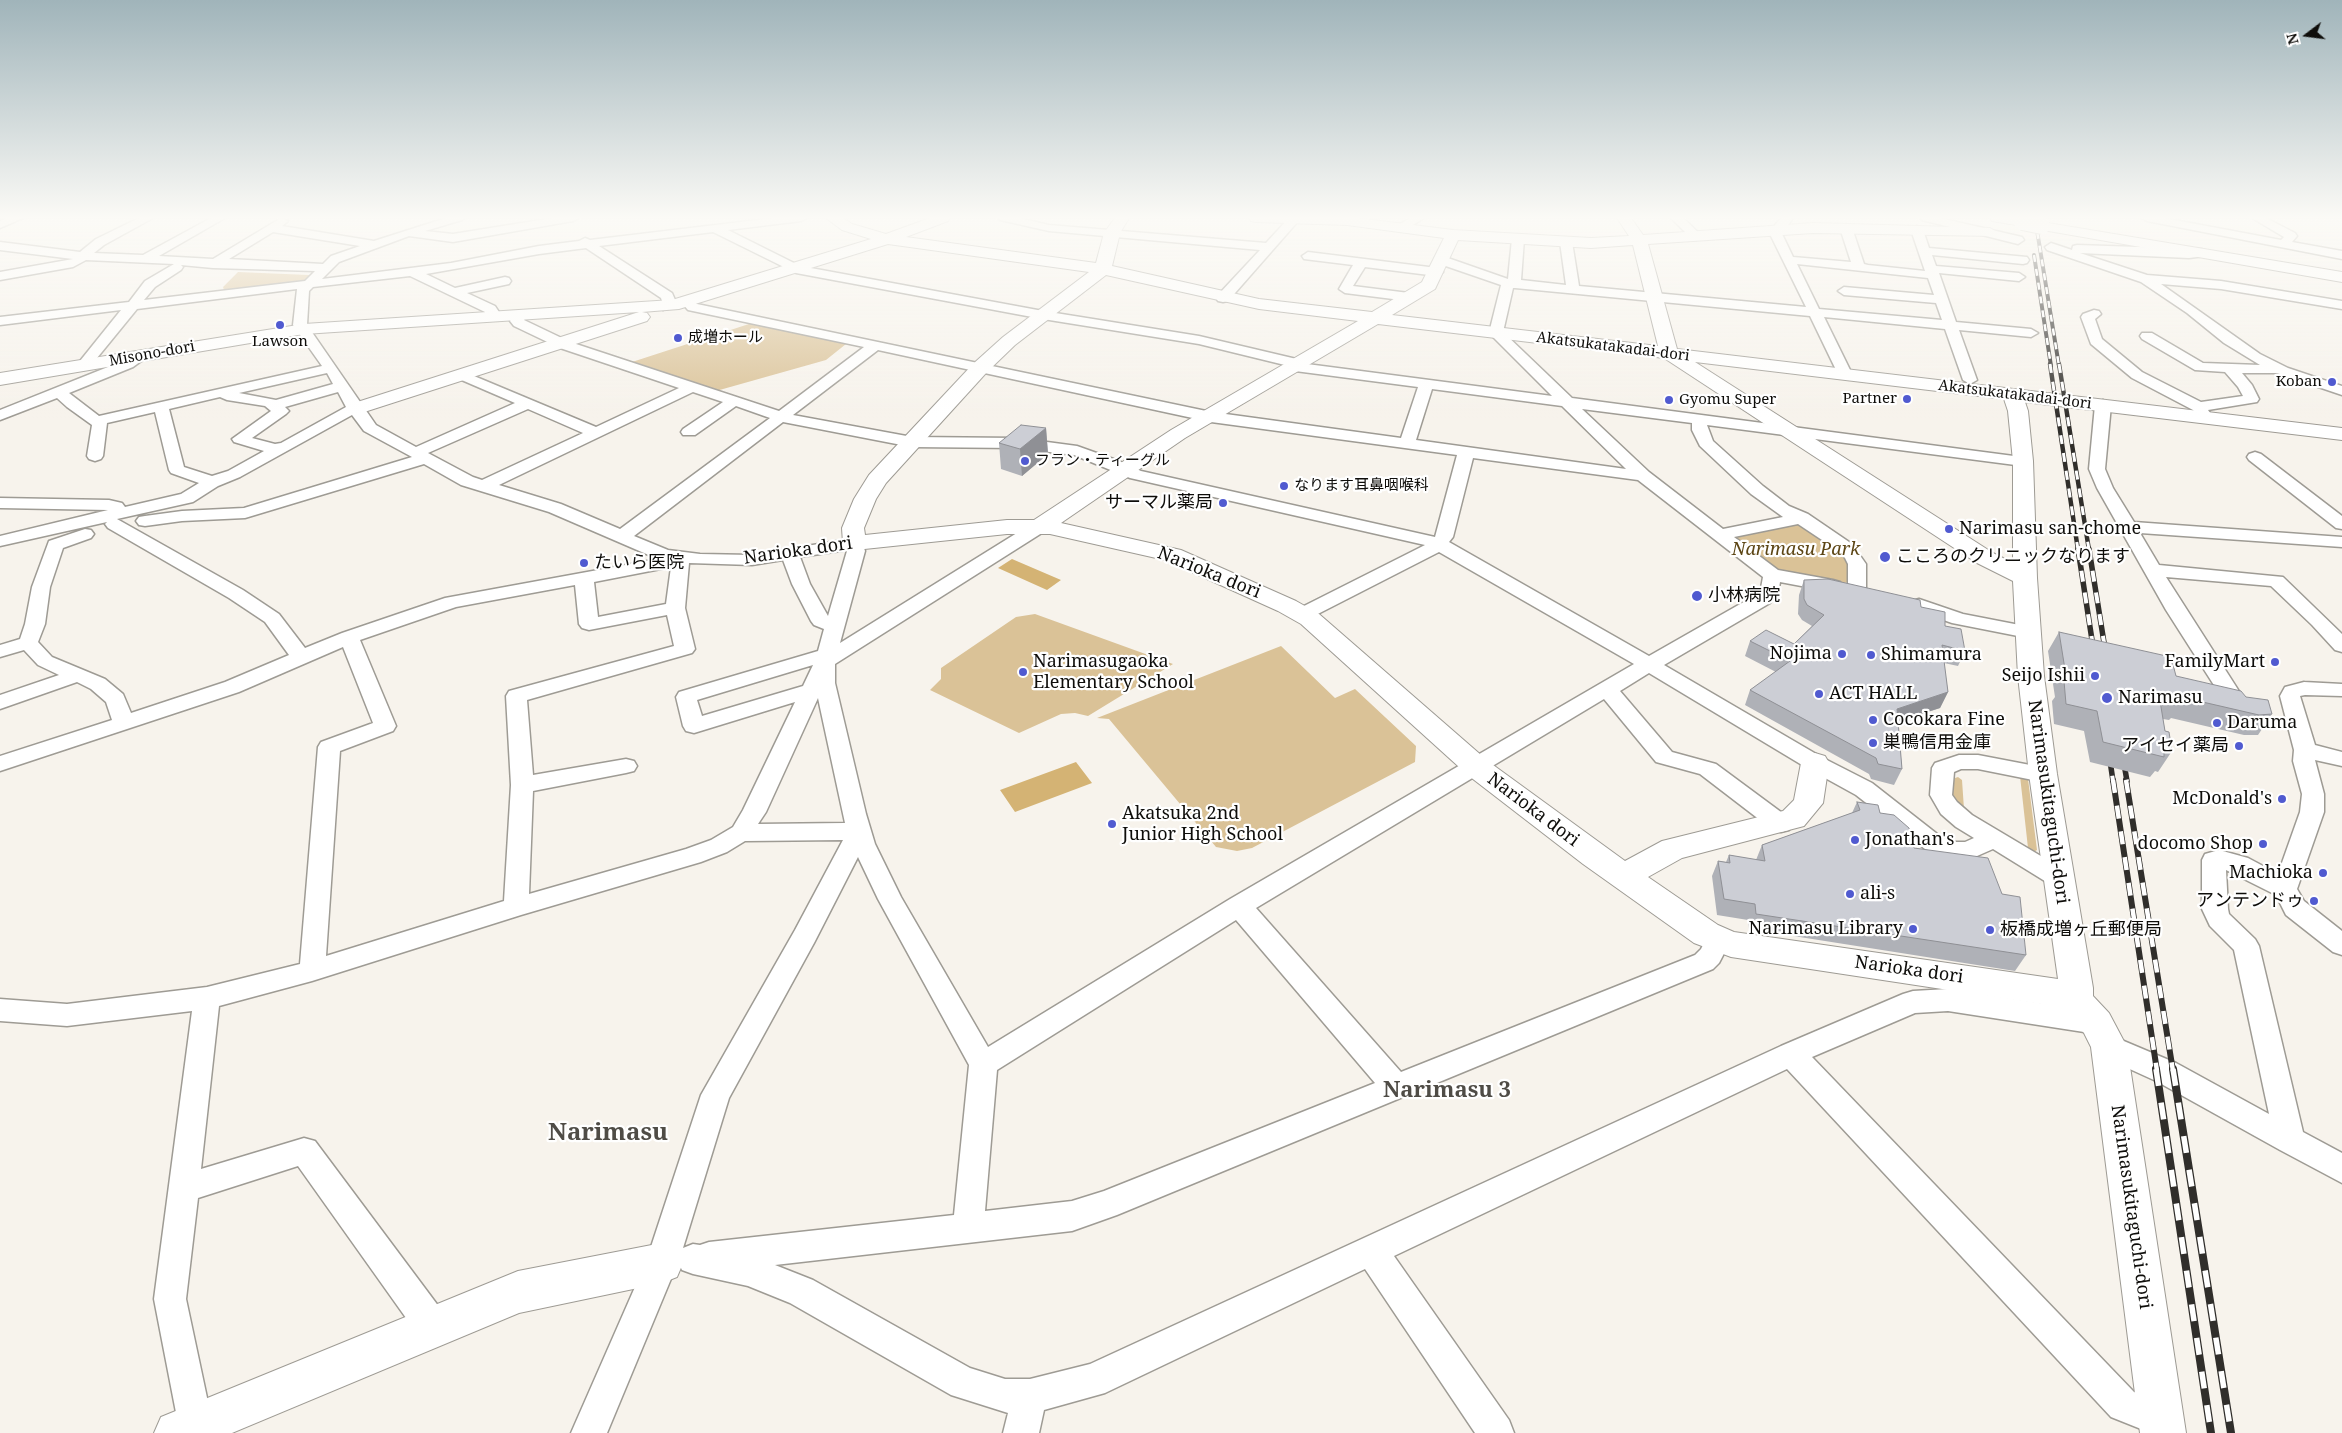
<!DOCTYPE html>
<meta charset="utf-8">
<style>
body{margin:0}
#map{position:relative;width:2342px;height:1433px;overflow:hidden;background:#f7f3ec;font-family:"Noto Serif",serif}
canvas{display:block}
.north{position:absolute;left:2282px;top:10px;width:50px;height:50px;-webkit-text-stroke:4px #fff;paint-order:stroke;rotate:255deg;font-size:14px;font-weight:700;line-height:20px;text-align:center;color:#0e0d0a}
.north::after{content:'';display:block;margin:auto;width:18px;height:22px;background:#0e0d0a;clip-path:polygon(50% 0,100% 100%,50% 72%,0 100%)}
</style>
<div id="map">
<canvas width="2342" height="1433"></canvas>
<div class="north">N</div>
</div>
<script>
const c = document.querySelector('canvas').getContext('2d');
c.lineJoin = 'round';
function fillPath(path, color) { c.fillStyle = color; c.fill(path, 'evenodd'); }
const toPath = rows => new Path2D(rows.map(r => 'M' + r).join(''));
function trace(path, color, width, dash) { c.strokeStyle = color; c.lineWidth = width; c.lineCap = dash ? 'butt' : 'round'; c.setLineDash(dash || []); c.stroke(path); }
function drawText(font, color, halo, rows, align = 'center') {
  c.font = font + ' "Noto Serif","Noto Sans JP",serif'; c.lineWidth = 4.5; c.setLineDash([]); c.textBaseline = 'middle'; c.strokeStyle = halo; c.fillStyle = color; for (const [text, x, y, turn = 0] of rows) {
    c.save(); c.translate(x, y); c.rotate((+turn || 0) * Math.PI / 180); c.textAlign = isNaN(turn) ? turn : align; if (halo) c.strokeText(text, 0, 0); c.fillText(text, 0, 0); c.restore();
  }
}
fillPath(toPath([
 [238,272,309,275,312,277,304,283,225,293,223,287],
 [752,323,846,344,826,360,716,391,632,362],
 [1797,524,1807,526,1842,551,1847,560,1848,582,1840,585,1777,573,1736,541,1735,537],
 [1035,614,1173,664,1088,716,1075,713,1061,714,1019,733,930,690,941,679,941,668,1016,617],
 [1281,646,1335,698,1355,689,1416,746,1415,762,1252,848,1237,851,1216,847,1109,719,1097,718],
 [2020,776,2028,779,2037,850,2034,852,2028,848],
 [1958,777,1962,780,1964,809,1961,809,1951,794,1951,787,1955,778]
]), '#dac297');
fillPath(toPath([
 [1012,559,1061,580,1047,590,998,568],
 [1076,762,1092,783,1015,812,1000,790]
]), '#d4b374');
const street = toPath([
 [7,218,23,218,0,228,0,221,7,218],
 [139,218,153,218,104,245,94,253,143,255,211,218,225,218,159,256,213,259,281,218,288,221,282,226,374,241,446,218,464,218,462,220,425,231,453,234,553,218,579,218,573,221,453,242,409,236,339,262,322,279,451,263,539,246,579,241,585,238,590,240,774,218,807,218,801,221,728,230,800,266,1043,311,1199,336,1305,361,1307,364,1552,396,1489,333,1501,285,1437,263,1435,260,1437,257,1445,257,1508,279,1512,239,1518,235,1524,239,1521,280,1566,285,1560,242,1566,238,1572,242,1579,286,1806,307,1770,234,1770,231,1781,218,1793,218,1782,234,1793,257,1851,262,1840,228,1846,225,1852,228,1864,264,1868,265,1925,271,1911,230,1917,226,1923,230,1929,248,2027,257,2029,260,2027,263,2023,264,1932,255,1936,266,2019,273,2025,277,2019,281,1939,273,1956,322,2031,329,2038,333,2031,337,1959,330,1977,380,1970,384,1963,380,1945,329,1824,317,1852,374,1845,378,1838,374,1810,316,1515,288,1513,288,1503,332,1572,398,2029,458,2031,461,2029,464,2023,466,1707,425,1713,441,1763,486,1789,506,1808,514,1852,544,1866,564,1866,591,1864,595,1857,597,1850,595,1848,591,1848,564,1845,558,1840,552,1798,524,1734,537,1778,570,1833,580,1840,582,1842,586,1840,590,1833,592,1780,582,1779,588,1770,603,1664,665,1823,758,1872,783,1941,837,1956,842,1965,842,1974,838,1956,827,1941,814,1930,795,1932,768,1935,763,1959,755,1978,755,2051,769,2054,774,2051,779,2043,782,1978,769,1961,769,1954,772,1952,795,1957,802,1972,815,2066,871,2069,877,2066,883,2057,886,2048,883,1993,849,1968,860,1954,860,1925,849,1856,795,1807,768,1649,673,1620,691,1672,752,1716,764,1789,818,1793,824,1789,830,1781,832,1773,830,1700,774,1656,762,1604,699,1256,908,1401,1072,1695,955,1701,949,1709,933,1718,930,1727,933,1731,940,1719,963,1713,969,1117,1215,1072,1231,775,1265,813,1280,970,1368,1005,1379,1030,1379,1090,1364,1781,1046,1903,994,1913,991,1948,989,2097,1012,2107,1015,2111,1023,2107,1031,2097,1034,1948,1011,1915,1013,1812,1057,2134,1392,2173,1407,2179,1419,2173,1431,2151,1433,2111,1417,1787,1069,1394,1256,1509,1420,1514,1433,1475,1433,1365,1269,1105,1393,1044,1410,1039,1433,1003,1433,1008,1413,951,1395,790,1303,748,1286,693,1274,682,1270,678,1262,607,1433,571,1433,646,1262,701,1095,795,930,843,840,745,841,727,852,701,862,521,915,312,981,219,1006,201,1169,304,1138,315,1141,445,1315,450,1327,445,1339,433,1344,421,1339,298,1166,198,1198,186,1299,213,1426,210,1433,180,1433,154,1299,192,1011,67,1026,0,1021,0,999,67,1004,207,987,300,964,318,747,321,742,373,723,343,647,239,692,0,771,0,756,112,720,106,702,91,689,77,682,0,709,0,695,59,675,38,665,24,650,0,657,0,645,20,639,25,624,32,587,49,541,85,529,91,530,94,534,91,538,63,548,50,587,45,624,38,642,52,657,105,679,123,694,131,713,225,682,289,655,265,622,229,598,108,528,105,524,107,522,0,546,0,536,108,510,0,508,0,498,109,500,122,503,125,507,181,494,199,483,171,473,169,470,155,412,107,423,103,456,101,459,95,461,89,459,87,456,92,425,67,407,57,398,0,420,0,410,123,361,141,352,148,356,133,367,69,393,99,416,322,366,293,325,297,289,137,309,88,369,83,370,76,366,121,310,0,325,0,317,129,302,145,281,174,264,86,260,73,267,0,280,0,272,73,259,0,250,0,242,80,252,96,239,139,218],
 [273,232,360,246,331,256,323,264,229,259,273,232],
 [713,232,796,273,1043,319,1199,344,1289,366,1290,370,1295,371,1418,387,1401,438,1211,412,697,304,688,298,681,302,688,310,864,347,779,411,570,342,524,320,527,315,520,311,515,312,510,321,514,326,560,348,679,388,596,427,462,371,457,372,455,375,457,378,515,403,416,447,376,425,307,325,309,291,313,287,410,276,485,312,483,317,485,320,495,320,499,312,495,306,467,293,509,284,511,281,509,278,505,277,455,288,426,274,539,254,586,248,661,298,662,301,656,306,663,310,676,302,672,293,599,246,713,232],
 [1797,264,1928,278,1934,295,1844,287,1838,291,1844,295,1936,303,1942,320,1819,309,1797,264],
 [181,265,213,268,315,271,305,281,144,300,155,287,181,270,183,267,181,265],
 [878,350,1211,422,1457,455,1435,537,1141,471,1119,461,1077,446,1017,438,912,437,793,415,878,350],
 [327,373,333,384,276,400,239,393,327,373],
 [1432,389,1562,406,1626,469,1416,440,1432,389],
 [338,392,346,407,281,443,275,444,252,438,286,414,289,411,285,407,338,392],
 [693,392,723,402,683,429,681,432,683,435,695,435,736,406,770,418,620,529,561,504,499,485,693,392],
 [220,397,227,400,265,406,271,411,232,439,234,442,264,451,228,471,212,476,184,467,169,409,220,397],
 [528,409,583,433,482,480,473,477,428,453,528,409],
 [1582,409,1692,423,1692,430,1700,446,1751,494,1783,517,1723,529,1649,472,1582,409],
 [352,415,364,431,412,457,244,508,182,511,145,516,139,517,136,521,139,525,145,526,182,521,245,518,424,464,461,485,549,512,658,559,445,598,342,633,305,648,279,614,243,590,117,519,193,502,218,486,240,477,352,415],
 [783,422,912,447,1017,448,1074,455,1130,478,1425,545,1296,610,1293,614,1296,618,1303,620,1310,618,1439,552,1634,664,1230,899,988,1047,901,897,875,844,866,814,835,683,835,664,1045,531,1048,527,1045,523,1039,522,1033,523,840,643,865,551,861,539,855,538,752,555,700,554,668,550,634,536,783,422],
 [1473,458,1638,480,1763,577,1761,588,1756,595,1649,656,1449,542,1453,537,1473,458],
 [847,550,847,551,828,616,810,584,800,557,847,550],
 [783,560,792,584,811,621,814,625,824,629,818,651,679,692,676,697,683,726,686,731,694,733,795,702,743,810,733,827,711,840,686,849,529,894,533,791,626,773,634,771,637,766,634,761,626,759,533,775,527,700,692,653,695,649,685,608,689,563,752,565,783,560],
 [671,567,666,604,598,617,594,582,671,567],
 [575,585,579,624,582,628,589,630,667,615,674,646,509,691,506,696,511,785,504,901,326,956,340,751,393,731,396,726,360,640,456,607,575,585],
 [813,665,803,686,702,716,697,700,813,665],
 [818,698,845,823,758,824,766,812,818,698],
 [858,857,878,899,969,1065,954,1215,709,1242,700,1245,693,1244,683,1248,729,1098,814,943,858,857],
 [1236,920,1375,1083,1104,1191,1072,1201,985,1211,997,1070,1236,920],
 [998,218,1019,218,1049,225,1266,243,1289,218,1300,219,1228,301,1223,302,1218,301,1216,298,1218,295,1260,250,1049,231,1000,220,998,218],
 [1410,218,1424,218,1405,230,1397,230,1395,228,1397,226,1410,218],
 [1671,218,1683,218,1702,236,1696,240,1692,239,1671,218],
 [1920,218,1940,218,2022,237,2024,240,2018,244,1922,220,1920,218],
 [2141,218,2164,218,2281,240,2284,237,2252,218,2266,218,2295,233,2297,236,2292,242,2342,251,2342,259,2147,221,2141,218],
 [2051,243,2072,250,2073,246,2077,245,2201,249,2205,250,2207,253,2205,256,2189,258,2080,253,2147,275,2221,281,2342,301,2342,309,2221,289,2161,284,2260,354,2288,368,2342,386,2342,395,2277,373,2242,373,2252,385,2259,399,2257,402,2208,410,2213,417,2210,420,2200,420,2193,410,2132,378,2091,344,2081,317,2083,314,2094,310,2099,311,2101,314,2095,319,2102,339,2142,372,2201,402,2243,396,2238,387,2225,372,2195,370,2142,339,2140,336,2142,333,2152,333,2203,363,2260,365,2224,343,2187,313,2141,282,2047,250,2045,247,2051,243],
 [1308,252,1437,268,1443,272,1437,276,1365,267,1353,286,1409,293,1415,297,1409,301,1345,293,1339,289,1353,265,1304,259,1302,256,1308,252],
 [2103,400,2111,405,2105,469,2113,488,2134,522,2342,537,2342,547,2140,533,2159,565,2283,577,2342,634,2342,652,2335,650,2312,625,2271,586,2166,577,2251,710,2247,715,2240,717,2233,715,2166,610,2097,488,2089,469,2095,405,2103,400],
 [2255,452,2261,454,2342,516,2342,529,2336,528,2249,460,2247,457,2249,454,2255,452],
 [1919,599,1963,614,2035,628,2038,632,2035,636,2028,638,1952,623,1912,609,1909,605,1912,601,1919,599],
 [2304,682,2342,684,2342,696,2305,695,2300,696,2315,745,2342,752,2342,766,2315,760,2324,794,2324,812,2297,889,2304,901,2342,931,2342,955,2333,952,2286,915,2276,895,2226,870,2228,909,2229,914,2255,939,2259,946,2303,1132,2342,1153,2342,1183,2280,1150,2156,1081,2099,1055,2095,1047,2099,1039,2109,1035,2119,1039,2176,1063,2269,1114,2234,950,2210,926,2202,909,2202,860,2205,854,2219,850,2248,858,2278,874,2300,812,2302,794,2293,761,2294,750,2280,696,2285,687,2304,682]
]);
const secondary = toPath([
 [826,218,843,218,852,224,886,234,930,218,950,218,948,221,906,237,1096,263,1104,233,1115,218,1129,218,1120,233,1112,266,1259,299,1372,312,1422,282,1444,238,1347,225,1256,222,1251,221,1249,218,1357,218,1453,230,1591,238,1629,236,1617,218,1631,218,1643,235,1813,223,1990,228,1998,233,1995,236,1813,233,1648,244,1677,349,2342,428,2342,440,2025,402,2028,411,2033,461,2037,578,2044,676,2057,774,2093,988,2093,996,2109,1013,2127,1047,2186,1433,2140,1433,2091,1047,2084,1033,2063,1010,2041,1004,1731,957,1694,943,1583,864,1469,776,1301,624,1278,611,1165,560,1050,534,1007,534,855,550,847,548,843,543,842,528,854,499,869,475,973,364,1003,337,1089,272,888,244,679,309,642,312,647,313,650,317,647,321,355,415,348,413,345,409,348,405,639,312,304,334,0,385,0,373,304,324,672,300,871,239,842,230,826,218],
 [1458,240,1591,248,1633,245,1658,346,1392,315,1435,289,1458,240],
 [1106,275,1259,309,1358,321,1171,430,1034,520,1007,520,865,535,864,528,876,499,886,483,987,372,1015,345,1106,275],
 [1378,324,1664,358,1977,563,2013,581,2018,676,2029,774,2058,979,1734,932,1718,925,1648,877,1682,858,1804,826,1823,803,1829,763,1825,756,1815,753,1805,756,1801,763,1794,800,1783,811,1662,841,1625,861,1489,762,1319,614,1296,601,1181,550,1061,523,1185,438,1378,324],
 [1695,362,2004,399,2008,411,2013,461,2013,563,1993,553,1695,362],
 [1990,218,2023,218,2029,222,2022,226,1992,221,1990,218],
 [2042,222,2342,272,2342,282,2037,229,2035,226,2042,222],
 [662,1243,677,1249,683,1263,677,1277,662,1283,519,1313,232,1433,154,1433,161,1417,518,1271,662,1243]
]);
trace(street, '#9e9b94', 3);
trace(secondary, '#9e9b94', 2);
fillPath(street, '#fff');
fillPath(secondary, '#fff');
const railFar4 = toPath([
 [2035,218,2059,366],
 [2034,255,2051,366]
]);
const railFar3 = toPath([
 [2050,364,2078,550],
 [2059,364,2089,550]
]);
const railFar2 = toPath([
 [2078,549,2094,653],
 [2089,549,2106,655],
 [2109,754,2113,781],
 [2123,758,2127,781]
]);
const railFar1 = toPath([
 [2113,780,2157,1071],
 [2126,780,2173,1071]
]);
const rail = toPath([
 [2156,1069,2211,1433],
 [2173,1069,2231,1433]
]);
trace(railFar4, '#302e2b', 4);
trace(railFar3, '#302e2b', 4.5);
trace(railFar2, '#302e2b', 5.5);
trace(railFar1, '#302e2b', 6);
trace(rail, '#302e2b', 8);
trace(railFar4, '#fff', 2.5, [7]);
trace(railFar3, '#fff', 3, [9]);
trace(railFar2, '#fff', 4, [11]);
trace(railFar1, '#fff', 4.5, [13]);
trace(rail, '#fff', 5.5, [17]);
const secondaryBridge = toPath([
 [2022,222,2042,226]
]);
trace(secondaryBridge, '#9e9b94', 18, []);
trace(secondaryBridge, '#fff', 16);
fillPath(toPath([
 [1046,428,1048,454,1022,476,1001,469,999,443],
 [1804,580,1921,607,1945,626,1965,651,1958,666,1944,663,1948,692,1940,708,1898,722,1902,769,1894,785,1871,779,1869,774,1745,705,1750,690,1776,672,1745,656,1750,641,1794,644,1812,626,1802,620,1798,614,1799,595],
 [2059,632,2176,676,2246,697,2272,714,2258,735,2244,735,2171,718,2169,720,2163,719,2165,731,2172,751,2158,772,2155,771,2150,777,2090,762,2084,731,2054,724,2052,701,2055,697,2048,651],
 [1857,802,1880,813,1914,848,2026,955,2015,971,1749,929,1748,920,1717,915,1712,876,1718,861,1726,862,1729,855,1756,860,1762,845,1852,813]
]), '#afb1b7');
fillPath(toPath([
 [1046,428,1048,454,1022,476,1020,449],
 [1948,692,1940,708,1889,724,1897,709]
]), '#8f9095');
const building = toPath([
 [1021,425,1046,428,1020,449,999,443,1021,425],
 [1828,579,1920,600,1921,607,1945,612,1945,626,1961,629,1965,651,1942,645,1948,692,1897,709,1902,769,1878,764,1876,758,1750,690,1790,661,1750,641,1766,630,1794,644,1824,615,1807,605,1804,599,1804,580,1828,579],
 [2059,632,2171,657,2176,676,2241,691,2246,697,2268,700,2272,714,2259,715,2181,697,2182,700,2159,695,2165,731,2169,732,2172,751,2164,750,2164,757,2103,742,2097,711,2066,704,2064,681,2067,682,2059,632],
 [1857,802,1878,805,1880,813,1894,815,1909,828,1914,848,1988,858,2002,894,2020,897,2026,955,1756,914,1755,904,1724,899,1718,861,1730,863,1729,855,1765,861,1762,845,1860,810,1857,802]
]);
fillPath(building, '#ccced5');
trace(building, '#8f9095', 1);
const sky = c.createLinearGradient(0, 0, 0, 418);
sky.addColorStop(0, '#a0b4ba');
sky.addColorStop(0.52, '#fbfaf6');
sky.addColorStop(1, '#fbfaf600');
c.fillStyle = sky;
c.fillRect(0, 0, 2342, 418);
for (const [x, y, r, color] of [
 [280,325,5,"#505ad0"],
 [678,338,5,"#505ad0"],
 [2332,382,5,"#505ad0"],
 [1907,399,5,"#505ad0"],
 [1669,400,5,"#505ad0"],
 [1025,461,5,"#505ad0"],
 [1284,486,5,"#505ad0"],
 [1223,503,5,"#505ad0"],
 [1949,529,5,"#505ad0"],
 [1885,557,6,"#505ad0"],
 [584,563,5,"#505ad0"],
 [1697,596,6,"#505ad0"],
 [1842,654,5,"#505ad0"],
 [1871,655,5,"#505ad0"],
 [2275,662,5,"#505ad0"],
 [1023,672,5,"#505ad0"],
 [2095,676,5,"#505ad0"],
 [1819,694,5,"#505ad0"],
 [2107,698,6,"#505ad0"],
 [1873,720,5,"#505ad0"],
 [2217,723,5,"#505ad0"],
 [1873,743,5,"#505ad0"],
 [2239,746,5,"#505ad0"],
 [2282,799,5,"#505ad0"],
 [1112,824,5,"#505ad0"],
 [1855,840,5,"#505ad0"],
 [2263,844,5,"#505ad0"],
 [2323,873,5,"#505ad0"],
 [1850,894,5,"#505ad0"],
 [2314,901,5,"#505ad0"],
 [1913,929,5,"#505ad0"],
 [1990,930,5,"#505ad0"]
]) { const dot = new Path2D(); dot.arc(x, y, r, 0, 2 * Math.PI); c.fillStyle = color; c.fill(dot); trace(dot, '#fff', 2); }
drawText('15px', '#0e0d0a', '#fff', [
 ["成増ホール",688,338],
 ["Lawson",280,342,"center"],
 ["Koban",2322,382,"right"],
 ["Partner",1897,399,"right"],
 ["Gyomu Super",1679,400],
 ["フラン・ティーグル",1035,461],
 ["なります耳鼻咽喉科",1294,486]
], 'left');
drawText('15px', '#0e0d0a', '#fff', [
 ["Akatsukatakadai-dori",1613,347,7],
 ["Misono-dori",152,354,-10],
 ["Akatsukatakadai-dori",2015,395,7]
]);
drawText('18px', '#0e0d0a', '#fff', [
 ["サーマル薬局",1213,503,"right"],
 ["Narimasu san-chome",1959,529],
 ["こころのクリニックなります",1896,557],
 ["たいら医院",594,563],
 ["小林病院",1708,596],
 ["Nojima",1832,654,"right"],
 ["Shimamura",1881,655],
 ["Narimasugaoka",1033,662],
 ["Elementary School",1033,683],
 ["FamilyMart",2265,662,"right"],
 ["Seijo Ishii",2085,676,"right"],
 ["ACT HALL",1829,694],
 ["Narimasu",2118,698],
 ["Cocokara Fine",1883,720],
 ["Daruma",2227,723],
 ["巣鴨信用金庫",1883,743],
 ["アイセイ薬局",2229,746,"right"],
 ["McDonald's",2272,799,"right"],
 ["Akatsuka 2nd",1122,814],
 ["Junior High School",1122,835],
 ["Jonathan's",1865,840],
 ["docomo Shop",2253,844,"right"],
 ["Machioka",2313,873,"right"],
 ["ali-s",1860,894],
 ["アンテンドゥ",2304,901,"right"],
 ["Narimasu Library",1903,929,"right"],
 ["板橋成増ヶ丘郵便局",2000,930]
], 'left');
drawText('italic 18px', '#5c4514', '#fff', [
 ["Narimasu Park",1796,550]
]);
drawText('18px', '#0e0d0a', '#fff', [
 ["Narioka dori",798,551,-8],
 ["Narioka dori",1209,573,22],
 ["Narimasukitaguchi-dori",2048,802,82],
 ["Narioka dori",1533,810,37],
 ["Narioka dori",1909,970,8],
 ["Narimasukitaguchi-dori",2131,1207,82]
]);
drawText('bold 22px', '#4f4c46', '#fff', [
 ["Narimasu 3",1447,1091]
]);
drawText('bold 24px', '#4f4c46', '#fff', [
 ["Narimasu",608,1133]
]);
</script>
